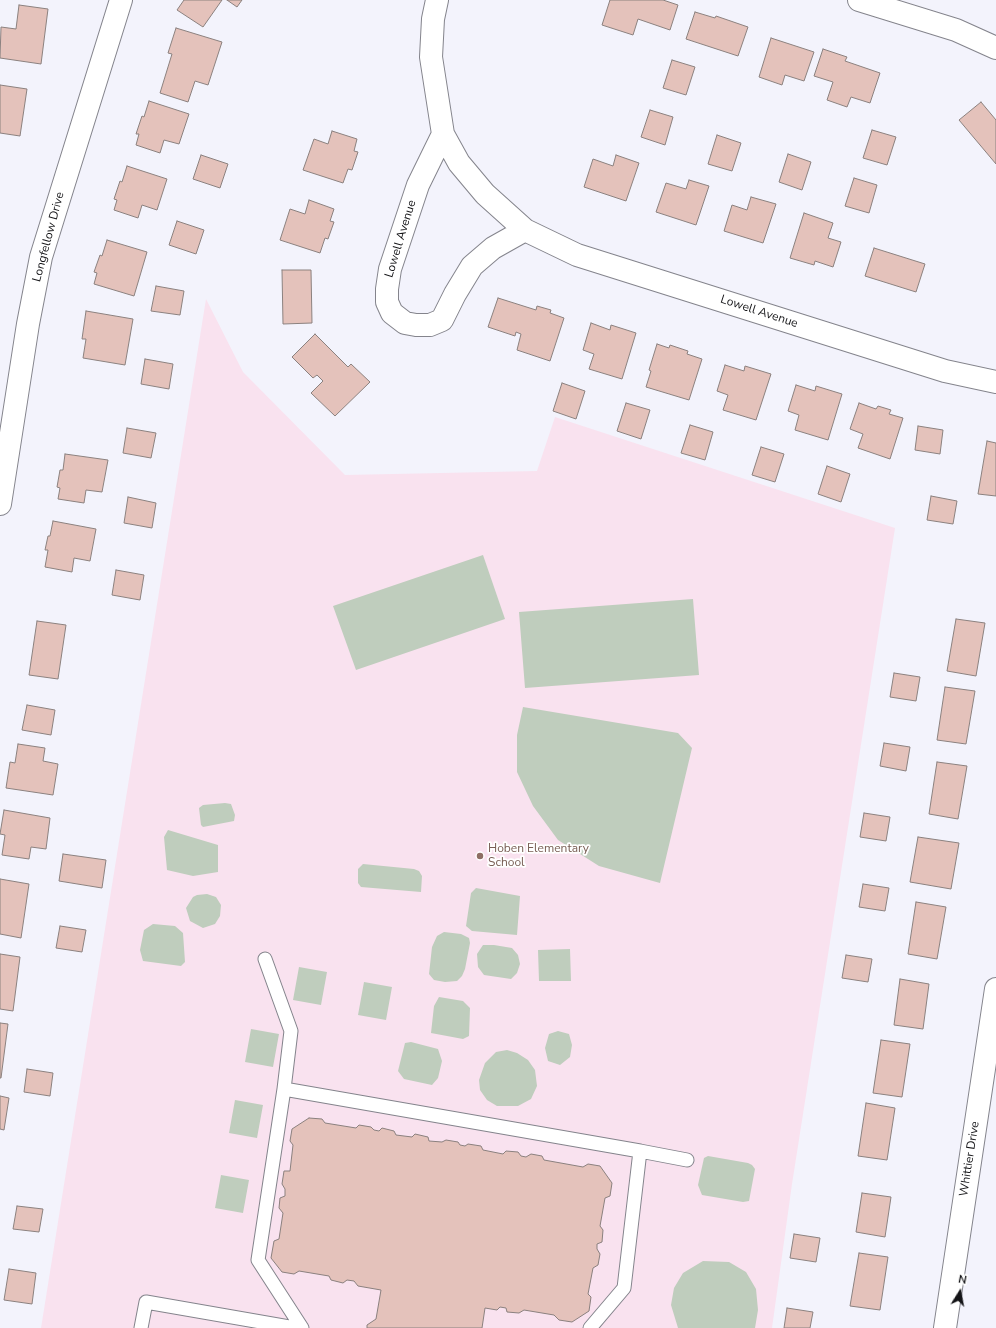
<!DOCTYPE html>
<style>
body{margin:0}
#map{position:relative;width:996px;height:1328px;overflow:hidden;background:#f3f3fc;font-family:"Nunito Sans",sans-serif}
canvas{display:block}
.north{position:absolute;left:940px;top:1272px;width:40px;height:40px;-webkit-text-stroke:3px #fff;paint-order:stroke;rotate:11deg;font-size:11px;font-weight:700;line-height:16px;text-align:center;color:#141417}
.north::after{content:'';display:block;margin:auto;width:14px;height:18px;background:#141417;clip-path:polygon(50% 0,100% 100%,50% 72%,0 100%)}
</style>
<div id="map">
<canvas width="996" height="1328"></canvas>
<div class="north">N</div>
</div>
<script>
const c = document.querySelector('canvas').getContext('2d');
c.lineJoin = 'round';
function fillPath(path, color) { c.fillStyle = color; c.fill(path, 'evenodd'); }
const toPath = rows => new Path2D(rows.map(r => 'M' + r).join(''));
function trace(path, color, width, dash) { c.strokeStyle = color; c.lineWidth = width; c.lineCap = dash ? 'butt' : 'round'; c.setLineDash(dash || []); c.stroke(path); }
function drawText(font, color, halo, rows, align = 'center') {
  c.font = font + ' "Nunito Sans",sans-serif'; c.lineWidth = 3.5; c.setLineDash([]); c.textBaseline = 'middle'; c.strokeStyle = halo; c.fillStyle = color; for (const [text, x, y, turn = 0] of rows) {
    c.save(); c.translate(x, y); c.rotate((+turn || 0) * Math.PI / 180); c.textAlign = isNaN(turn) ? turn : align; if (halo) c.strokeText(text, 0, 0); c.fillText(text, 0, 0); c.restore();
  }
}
fillPath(toPath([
 [206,299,243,372,345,475,537,471,555,417,895,528,792,1184,772,1328,41,1328]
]), '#f9e2ef');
fillPath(toPath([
 [483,555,505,619,356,670,333,606],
 [693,599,699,675,525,688,519,612],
 [523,707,678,733,692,748,660,883,599,866,558,840,533,806,517,772,517,735],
 [225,803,231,804,235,815,234,821,203,827,201,825,199,808,203,805],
 [168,830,218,845,218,872,193,876,167,870,164,837],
 [363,864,414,869,419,871,422,876,421,892,361,887,358,883,358,869],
 [476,888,520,896,517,935,472,931,466,926,471,893],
 [207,894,216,897,221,905,220,916,215,924,203,928,190,921,186,908,193,897,197,895],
 [153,924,175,926,183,933,185,962,181,966,143,961,140,950,144,930],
 [444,932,461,934,469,938,470,943,465,969,462,976,457,981,445,982,434,980,429,974,432,947,437,936],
 [483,945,494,945,512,948,518,955,520,964,517,973,511,979,484,975,478,967,477,954],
 [570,949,571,981,539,981,538,950],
 [299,967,327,972,321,1005,293,1000],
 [364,982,392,987,386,1020,358,1015],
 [439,997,463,1001,470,1008,469,1036,463,1039,431,1033,434,1006],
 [251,1029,279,1034,273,1067,245,1062],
 [558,1031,569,1034,572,1045,570,1057,560,1065,548,1061,545,1048,549,1034],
 [411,1042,438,1049,442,1061,438,1078,432,1085,404,1079,398,1071,405,1043],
 [507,1050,517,1053,528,1060,535,1070,537,1086,531,1099,518,1106,497,1106,487,1100,480,1090,479,1080,485,1063,496,1052],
 [235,1100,263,1105,257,1138,229,1133],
 [708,1156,748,1163,752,1165,755,1169,749,1201,743,1202,702,1195,698,1185,704,1158],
 [221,1175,249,1180,243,1213,215,1208],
 [703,1261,729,1262,746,1272,756,1289,758,1310,755,1328,678,1328,671,1305,674,1288,683,1273]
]), '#bfcdbd');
const building = toPath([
 [184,0,222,0,203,27,177,10,184,0],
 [227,0,242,0,237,7,227,0],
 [610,0,663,0,678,5,670,30,638,19,633,35,602,25,610,0],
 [19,5,48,9,41,64,0,58,1,27,16,29,19,5],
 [695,12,715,18,716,16,748,27,738,56,686,39,695,12],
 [176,28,222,42,208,85,195,81,188,102,160,93,172,54,168,53,176,28],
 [771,38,814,52,804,81,785,75,782,85,759,77,771,38],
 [823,49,847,57,845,61,880,73,870,103,851,97,847,107,827,100,833,82,814,76,823,49],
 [672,60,695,67,686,95,663,88,672,60],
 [0,85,27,89,20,136,0,133,0,85],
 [149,101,189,114,179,144,164,140,160,153,136,145,139,134,136,134,142,116,144,117,149,101],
 [981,102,996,120,996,164,959,120,981,102],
 [650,110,673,117,665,145,641,137,650,110],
 [872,130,896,137,887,165,863,158,872,130],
 [332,131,357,139,354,151,358,152,352,170,348,169,343,183,303,170,314,139,328,144,332,131],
 [717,135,741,143,732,171,708,164,717,135],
 [788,154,811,162,802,190,779,182,788,154],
 [201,155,228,164,220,188,193,179,201,155],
 [616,155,639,163,626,201,584,187,593,159,613,166,616,155],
 [127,166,167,179,157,210,142,205,138,218,114,210,117,200,114,199,120,181,122,182,127,166],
 [854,178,877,185,869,213,845,206,854,178],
 [689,180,709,186,696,225,656,212,666,183,686,189,689,180],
 [751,197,776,204,763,243,724,231,732,205,747,210,751,197],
 [309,200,334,209,330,221,334,222,328,239,325,238,320,253,280,240,290,209,305,214,309,200],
 [804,213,833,223,828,238,841,242,833,267,815,261,814,265,790,258,804,213],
 [177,221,204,230,196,254,169,245,177,221],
 [107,240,147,252,134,296,94,284,97,273,94,272,100,255,102,256,107,240],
 [874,248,925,264,916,292,865,276,874,248],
 [282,270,311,270,312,323,283,324,282,270],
 [156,286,184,291,180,315,151,311,156,286],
 [498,298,536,310,537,306,551,310,550,313,564,318,550,361,517,350,521,334,516,332,515,336,488,327,498,298],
 [86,311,133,319,125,365,83,358,86,339,82,339,86,311],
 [591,323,610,330,611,325,636,333,622,379,589,369,594,354,583,350,591,323],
 [315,334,348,367,351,364,370,382,335,416,311,393,323,381,317,375,313,378,292,357,315,334],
 [657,344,669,348,670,345,688,351,687,354,702,359,689,400,646,387,651,371,649,370,657,344],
 [145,359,173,364,169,389,141,384,145,359],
 [725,365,744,371,745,366,771,374,756,420,723,410,728,395,717,391,725,365],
 [562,383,585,391,576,419,553,411,562,383],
 [796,385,815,391,816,386,842,394,828,440,795,430,799,415,788,411,796,385],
 [626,403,650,410,641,439,617,431,626,403],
 [859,403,876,409,878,406,891,410,889,414,903,418,890,459,858,448,863,434,850,429,859,403],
 [690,425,713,432,705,460,681,453,690,425],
 [918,426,943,430,940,454,915,450,918,426],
 [127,428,156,433,151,458,123,453,127,428],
 [987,441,996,443,996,496,978,494,987,441],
 [761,447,784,454,775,482,752,475,761,447],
 [65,454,108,460,102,492,86,490,84,503,58,499,60,488,57,487,60,470,63,470,65,454],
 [827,466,850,474,841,502,818,494,827,466],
 [931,496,957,501,953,524,927,520,931,496],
 [128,497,156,503,152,528,124,523,128,497],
 [53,521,96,529,90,561,74,558,72,572,45,567,48,550,45,550,48,536,50,536,53,521],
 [116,570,144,575,140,600,112,595,116,570],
 [956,619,985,623,976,676,947,671,956,619],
 [37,621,66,625,58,679,29,675,37,621],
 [894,673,920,677,916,701,890,697,894,673],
 [945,687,975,691,966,744,937,740,945,687],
 [27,705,55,710,51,735,22,730,27,705],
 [884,743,910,747,906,771,880,766,884,743],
 [18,744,45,748,43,761,58,764,53,795,6,788,10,762,15,763,18,744],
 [937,762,967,766,958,819,929,814,937,762],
 [4,810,50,818,46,849,31,847,29,859,2,855,5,835,0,834,4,810],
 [864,813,890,817,886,841,860,837,864,813],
 [918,837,959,843,951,889,910,882,918,837],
 [63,854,106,860,102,888,59,881,63,854],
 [0,879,29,884,21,938,0,934,0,879],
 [863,884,889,888,885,911,859,907,863,884],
 [916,902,946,907,937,959,908,954,916,902],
 [60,926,86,930,82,952,56,948,60,926],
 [0,954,20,957,13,1011,0,1009,0,954],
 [846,955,872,959,868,982,842,978,846,955],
 [900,979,929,984,923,1029,894,1025,900,979],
 [0,1023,8,1024,1,1078,0,1078,0,1023],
 [881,1040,910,1044,902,1097,873,1093,881,1040],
 [27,1069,53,1073,50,1096,24,1092,27,1069],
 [0,1096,9,1098,4,1130,0,1129,0,1096],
 [866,1103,895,1108,887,1160,858,1156,866,1103],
 [309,1118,322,1119,325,1123,356,1128,359,1125,371,1127,374,1130,379,1131,382,1128,394,1131,396,1135,412,1137,415,1134,428,1137,429,1141,442,1142,446,1140,458,1142,460,1145,465,1146,468,1144,481,1146,483,1150,503,1154,506,1151,518,1152,521,1156,526,1157,531,1154,542,1156,544,1160,583,1167,588,1164,600,1166,612,1183,610,1196,605,1198,600,1226,603,1230,602,1242,597,1244,597,1249,600,1254,598,1265,593,1268,588,1294,591,1297,589,1311,572,1322,559,1320,554,1315,524,1310,519,1313,507,1312,506,1308,500,1307,497,1310,485,1308,482,1328,367,1328,367,1325,376,1319,381,1290,358,1286,354,1281,347,1280,343,1283,331,1280,329,1276,299,1271,294,1274,282,1272,271,1258,274,1241,279,1239,283,1213,279,1208,280,1198,285,1196,285,1189,282,1184,284,1171,290,1171,293,1145,290,1141,292,1129,309,1118],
 [862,1193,891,1197,885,1237,856,1232,862,1193],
 [17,1206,43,1209,39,1232,13,1229,17,1206],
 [794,1234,820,1238,816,1262,790,1258,794,1234],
 [859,1253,888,1257,880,1310,850,1306,859,1253],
 [9,1269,36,1273,32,1304,4,1300,9,1269],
 [787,1308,813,1312,810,1328,784,1328,787,1308]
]);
fillPath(building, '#e4c2bb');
trace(building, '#8b817f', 1);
const lane = toPath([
 [265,959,291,1031,284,1089,640,1151,624,1288,590,1328],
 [284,1089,258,1260,302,1328],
 [640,1151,687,1160],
 [141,1328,146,1302,295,1328]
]);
const street = toPath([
 [437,0,433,19,431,57,443,134,418,185,390,269,387,289,387,302,392,313,405,323,416,325,430,325,442,320,455,294,472,266,493,248,525,230,577,255,945,371,996,382],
 [859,0,956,30,996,48],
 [443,134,459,163,485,194,525,230],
 [0,504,28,324,41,257,121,0],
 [945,1328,996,989]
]);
trace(lane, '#84848c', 15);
trace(street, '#84848c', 24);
trace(lane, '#fff', 13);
trace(street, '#fff', 22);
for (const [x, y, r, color] of [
 [480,856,4,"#8d6e63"]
]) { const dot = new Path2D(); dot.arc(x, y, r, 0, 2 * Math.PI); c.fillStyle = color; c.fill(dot); trace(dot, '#fff', 1.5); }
drawText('12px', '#141417', '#fff', [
 ["Longfellow Drive",49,237,-75],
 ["Lowell Avenue",401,239,-73],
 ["Lowell Avenue",759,312,18],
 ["Whittier Drive",970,1159,-81]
]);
drawText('12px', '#785e54', '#fff', [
 ["Hoben Elementary",488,849],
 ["School",488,863]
], 'left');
</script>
